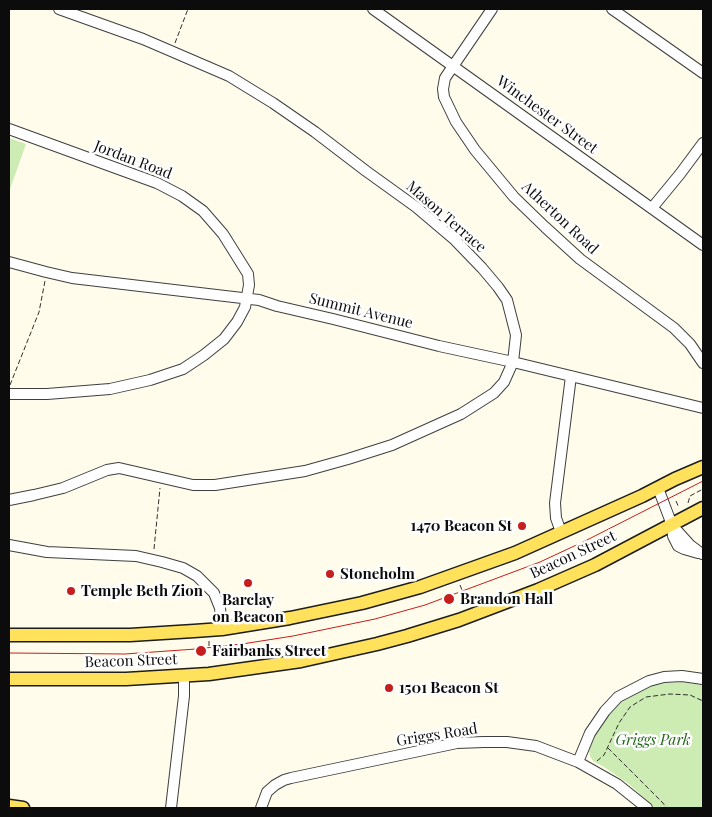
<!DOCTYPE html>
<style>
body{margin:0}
#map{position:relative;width:712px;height:817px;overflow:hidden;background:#fffcec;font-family:"Playfair Display",serif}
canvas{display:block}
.frame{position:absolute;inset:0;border:10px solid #0c0c0c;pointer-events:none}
</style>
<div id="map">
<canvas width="712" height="817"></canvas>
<div class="frame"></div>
</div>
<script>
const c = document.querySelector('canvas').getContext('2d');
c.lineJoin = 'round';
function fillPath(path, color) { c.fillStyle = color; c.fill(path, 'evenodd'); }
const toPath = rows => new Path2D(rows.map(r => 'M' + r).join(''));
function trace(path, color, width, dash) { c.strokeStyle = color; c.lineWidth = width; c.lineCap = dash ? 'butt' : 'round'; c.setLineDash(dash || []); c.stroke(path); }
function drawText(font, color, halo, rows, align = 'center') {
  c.font = font + ' "Playfair Display",serif'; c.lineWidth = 5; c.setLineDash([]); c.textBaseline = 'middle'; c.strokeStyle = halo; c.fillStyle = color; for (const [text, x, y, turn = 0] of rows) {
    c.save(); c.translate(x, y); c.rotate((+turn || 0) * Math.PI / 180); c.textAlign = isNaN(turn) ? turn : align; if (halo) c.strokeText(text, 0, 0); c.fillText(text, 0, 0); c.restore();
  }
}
fillPath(toPath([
 [9,138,26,144,9,192],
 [682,682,703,685,703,808,655,808,629,784,604,767,593,761,590,756,589,751,597,730,613,709,625,698,649,686,666,683]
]), '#cdecb3');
const minor = toPath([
 [373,9,703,245],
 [492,9,445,78,443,89,444,97,456,122,475,150,514,197,545,227,580,259,674,328,690,344,703,363],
 [612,9,703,73],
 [9,129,157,183,182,196,203,211,223,234,248,274,249,285,245,307,237,322,224,339,204,355,183,369,150,380,110,389,47,394,9,394],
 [652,208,680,174,703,143],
 [9,262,46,272,72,278,259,300,277,306,333,319,439,346,513,362,703,408],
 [658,488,672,525,690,545,702,554],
 [9,500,34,495,63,488,107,470,119,468,193,485,215,485,305,471,348,459,392,445,461,414,494,393,504,382,513,362,516,335,507,300,498,287,482,268,455,240,416,207,366,171,315,132,273,103,229,76,143,39,59,9],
 [672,525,673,536,678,546,684,549,698,553],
 [561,532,556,518,555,503,571,376],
 [9,545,47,552,136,556,162,562,183,568,197,576,214,593,220,608,222,629],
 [578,762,590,733,605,711,618,697,649,681,664,677,682,676,703,679],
 [171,808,184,696,184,676],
 [261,808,267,792,275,785,284,780,291,778,457,743,484,742,507,742,536,746,578,762,617,784,647,808]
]);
const major = toPath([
 [9,635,130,635,194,631,222,629,290,618,362,603,420,587,515,553,642,496,675,479,703,467],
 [9,679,126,679,209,674,301,661,377,644,407,636,459,620,538,590,595,565,703,508],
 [9,806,23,808]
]);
trace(minor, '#3f3f3f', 12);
trace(major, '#1d1d1d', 15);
trace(toPath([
 [175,43,188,9],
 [10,385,39,312,45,281],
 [676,501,679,508],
 [688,503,690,496,703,489],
 [154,549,160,488],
 [460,585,462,590],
 [464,597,466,600],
 [209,641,209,646],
 [608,748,662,802,667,808],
 [597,761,604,755,619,723,630,707,646,697,670,694,690,695,703,701]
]), '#2e2e2e', 1, [5, 2.5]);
trace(minor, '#fff', 10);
trace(major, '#ffe15c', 12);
trace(toPath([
 [9,653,125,654,196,649,242,644,293,636,375,619,425,605,540,562,585,541,703,481]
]), '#c51e1c', 1);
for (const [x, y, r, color] of [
 [522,526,5,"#c51e1c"],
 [330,574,5,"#c51e1c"],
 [248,583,5,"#c51e1c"],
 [71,591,5,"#c51e1c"],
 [449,599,6,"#c51e1c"],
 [201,651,6,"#c51e1c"],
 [389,688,5,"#c51e1c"]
]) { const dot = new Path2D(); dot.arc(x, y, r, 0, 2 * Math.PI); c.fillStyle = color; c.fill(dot); trace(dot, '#fff', 2); }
drawText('15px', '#0c0c0c', '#fff', [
 ["Winchester Street",547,115,36],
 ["Jordan Road",133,160,21],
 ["Mason Terrace",446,217,41],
 ["Atherton Road",560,218,43],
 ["Summit Avenue",361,311,14],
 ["Beacon Street",573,555,-25],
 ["Beacon Street",131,661,-2],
 ["Griggs Road",437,735,-9]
]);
drawText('bold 15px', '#0c0c0c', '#fff', [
 ["1470 Beacon St",512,526,"right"],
 ["Stoneholm",340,574],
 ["Temple Beth Zion",81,591],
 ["Brandon Hall",460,599],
 ["Barclay",248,600,"center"],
 ["on Beacon",248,617,"center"],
 ["Fairbanks Street",212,651],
 ["1501 Beacon St",399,688]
], 'left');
drawText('italic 15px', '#246819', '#fff', [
 ["Griggs Park",653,740]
]);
</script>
